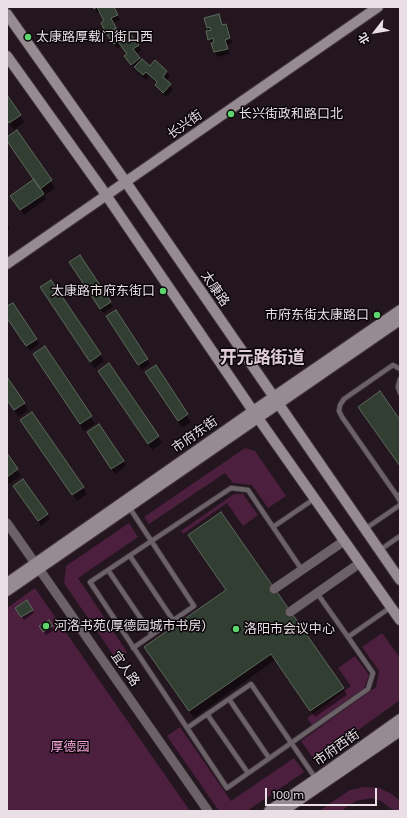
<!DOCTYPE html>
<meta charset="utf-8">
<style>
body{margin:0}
#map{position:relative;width:407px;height:818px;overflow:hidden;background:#24161f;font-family:Karla,"Noto Sans SC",sans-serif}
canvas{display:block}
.frame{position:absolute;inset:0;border:8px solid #e9dfe5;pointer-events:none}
.north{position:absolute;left:355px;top:12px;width:40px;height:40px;-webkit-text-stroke:3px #0a0508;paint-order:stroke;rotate:239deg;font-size:11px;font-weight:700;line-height:16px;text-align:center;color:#e9dfe5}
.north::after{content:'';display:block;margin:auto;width:14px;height:18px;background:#e9dfe5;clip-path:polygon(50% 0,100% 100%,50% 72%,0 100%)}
.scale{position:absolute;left:265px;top:788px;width:112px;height:18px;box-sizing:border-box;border:2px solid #e9dfe5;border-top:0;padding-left:5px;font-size:12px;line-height:14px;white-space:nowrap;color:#e9dfe5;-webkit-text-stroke:3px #0a0508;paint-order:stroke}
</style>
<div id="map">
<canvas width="407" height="818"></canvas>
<div class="frame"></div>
<div class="north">北</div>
<div class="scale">100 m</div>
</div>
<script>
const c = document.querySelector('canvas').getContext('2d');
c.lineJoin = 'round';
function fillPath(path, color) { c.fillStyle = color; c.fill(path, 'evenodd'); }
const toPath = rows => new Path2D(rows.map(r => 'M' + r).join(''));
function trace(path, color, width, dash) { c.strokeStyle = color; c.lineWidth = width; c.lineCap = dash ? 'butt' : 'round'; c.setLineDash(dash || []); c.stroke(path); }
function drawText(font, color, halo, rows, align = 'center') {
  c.font = font + ' Karla,"Noto Sans SC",sans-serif'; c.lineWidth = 3; c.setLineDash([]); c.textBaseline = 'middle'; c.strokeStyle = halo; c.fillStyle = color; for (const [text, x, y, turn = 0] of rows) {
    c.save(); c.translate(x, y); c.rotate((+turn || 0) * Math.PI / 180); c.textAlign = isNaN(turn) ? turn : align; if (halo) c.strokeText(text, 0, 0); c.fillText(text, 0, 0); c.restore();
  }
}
fillPath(toPath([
 [245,448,255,451,286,496,268,508,252,485,233,483,225,473,149,524,144,517],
 [234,494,243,494,258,515,243,526,227,503,183,534,181,531],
 [129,523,138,537,78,578,127,652,116,659,64,583,66,566],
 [35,588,190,811,7,811,7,608],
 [382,633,400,658,400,700,315,761,301,741,376,687,379,671,362,647],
 [355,656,369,675,364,688,312,725,307,718,351,686,338,668],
 [180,727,231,801,294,758,304,772,247,811,219,811,167,736],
 [364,787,379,788,392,794,400,801,400,811,394,811,381,801,371,798,356,801,341,811,319,811,350,790]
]), '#4c1f3e');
fillPath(toPath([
 [94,7,113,7,120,20,113,23,116,29,123,38,138,45,141,50,136,54,141,61,150,67,155,61,167,72,170,77,166,81,173,90,166,97,159,90,156,85,157,84,149,76,146,80,138,73,136,69,135,70,128,62,128,55,121,46,118,49,111,41,107,32,106,21,101,12,97,13],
 [219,15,223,25,226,25,229,30,232,43,227,45,230,54,217,57,212,44,209,39,210,31,208,28],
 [7,97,24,122,14,130,7,120],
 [17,131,55,188,44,196,46,199,24,215,14,201,35,180,7,140,7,138],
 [7,224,10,229,7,231],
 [73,268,110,302,113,307,103,313],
 [41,288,100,355,104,361,94,368],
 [7,308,36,339,39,344,30,351,7,317],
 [110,322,147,359,150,364,142,370],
 [45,347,95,424,84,431,38,361],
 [155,366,191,422,182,428,150,379],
 [103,378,158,437,162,443,152,450],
 [7,379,28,410,19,417,7,400],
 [26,427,83,487,87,494,77,501],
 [91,438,123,461,126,466,115,474],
 [7,455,21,476,9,484,7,481],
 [17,491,47,514,50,519,41,526],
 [227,591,343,688,347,695,315,717,275,660,194,718,150,654],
 [27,602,34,613,24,620,16,608],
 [49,621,54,630,46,635,40,626]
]), '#0007');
const building = toPath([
 [93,7,114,7,118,15,111,18,116,28,106,33,101,23,104,21,97,7,94,9,93,7],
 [219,14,222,25,226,24,230,38,225,40,228,49,214,52,211,43,214,42,213,38,208,40,206,31,211,30,210,27,207,28,204,18,219,14],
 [116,28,123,36,129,32,139,45,133,49,140,58,131,65,124,56,127,54,118,42,114,44,107,35,116,28],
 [142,59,150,66,155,60,167,71,163,77,171,84,163,93,155,85,157,82,146,72,143,75,134,67,142,59],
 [7,95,21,115,9,123,7,120,7,95],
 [17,130,52,180,40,189,7,141,7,137,17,130],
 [34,179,44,194,20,210,10,196,34,179],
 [80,255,111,302,100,309,69,262,80,255],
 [51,280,101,354,90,362,40,287,51,280],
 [13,303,37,339,26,346,7,318,7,306,13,303],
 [116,310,148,359,138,365,106,316,116,310],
 [45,346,92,416,80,424,33,354,45,346],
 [109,363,159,436,148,444,98,371,109,363],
 [156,365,188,414,178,421,145,372,156,365],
 [7,377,25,403,14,410,7,400,7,377],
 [380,391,400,420,400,466,358,407,380,391],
 [32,412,84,487,72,495,20,420,32,412],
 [99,424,124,461,111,469,87,432,99,424],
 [7,453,18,469,7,477,7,453],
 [23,479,48,514,38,521,13,486,23,479],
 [221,512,344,688,310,711,271,654,189,711,144,647,226,590,188,535,221,512],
 [27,600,33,610,21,617,15,608,27,600],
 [49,620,53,626,43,632,39,626,49,620]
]);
fillPath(building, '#313e31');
trace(building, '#5c6a5c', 1);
const lane = toPath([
 [400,379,398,387,400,393],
 [400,494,397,496,400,501],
 [397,496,342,417,339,411,340,405,344,399,393,365,400,369],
 [314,499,273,527,248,490,231,488,90,582,227,788,368,689,373,673,348,637,391,607],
 [129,507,194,606,133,648],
 [273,527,302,570],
 [365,529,400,505],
 [380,550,400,536],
 [130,556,173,620],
 [108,570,152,635],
 [317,593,348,637],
 [229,699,269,758],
 [207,714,248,773],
 [187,728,251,684,316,779]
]);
const street = toPath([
 [7,523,208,811],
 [274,589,344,541],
 [290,612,360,563]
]);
const secondary = toPath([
 [7,14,123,178,400,580],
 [7,56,102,189,253,411,400,620],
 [7,264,378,7],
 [7,583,253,411,400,310],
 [7,591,400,320],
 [269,811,316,779,400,719],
 [283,811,400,731]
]);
trace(lane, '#40323b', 6);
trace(street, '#40323b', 10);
trace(secondary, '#40323b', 12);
trace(lane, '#6a6267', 4.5);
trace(street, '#6a6267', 9);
trace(secondary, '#978b92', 10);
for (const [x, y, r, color] of [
 [28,37,4,"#5ed56c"],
 [231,114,4,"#5ed56c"],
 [163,291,4,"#5ed56c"],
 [377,315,4,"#5ed56c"],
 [46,626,4,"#5ed56c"],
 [236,629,4,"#5ed56c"]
]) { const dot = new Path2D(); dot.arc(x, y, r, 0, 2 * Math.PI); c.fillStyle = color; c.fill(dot); trace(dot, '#0a0508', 1.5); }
drawText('13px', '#e9dfe5', '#0a0508', [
 ["太康路厚载门街口西",36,37],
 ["长兴街政和路口北",239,114],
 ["太康路市府东街口",155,291,"right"],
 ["市府东街太康路口",369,315,"right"],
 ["河洛书苑(厚德园城市书房)",54,626],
 ["洛阳市会议中心",244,629]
], 'left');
drawText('13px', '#e9dfe5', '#0a0508', [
 ["长兴街",185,125,-35],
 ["太康路",215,289,56],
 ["市府东街",195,435,-35],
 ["宜人路",125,669,55],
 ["市府西街",337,748,-35]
]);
drawText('13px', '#f7a6db', '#0a0508', [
 ["厚德园",70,747]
]);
drawText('bold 17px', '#e2ceda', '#0a0508', [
 ["开元路街道",262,358]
]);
</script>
